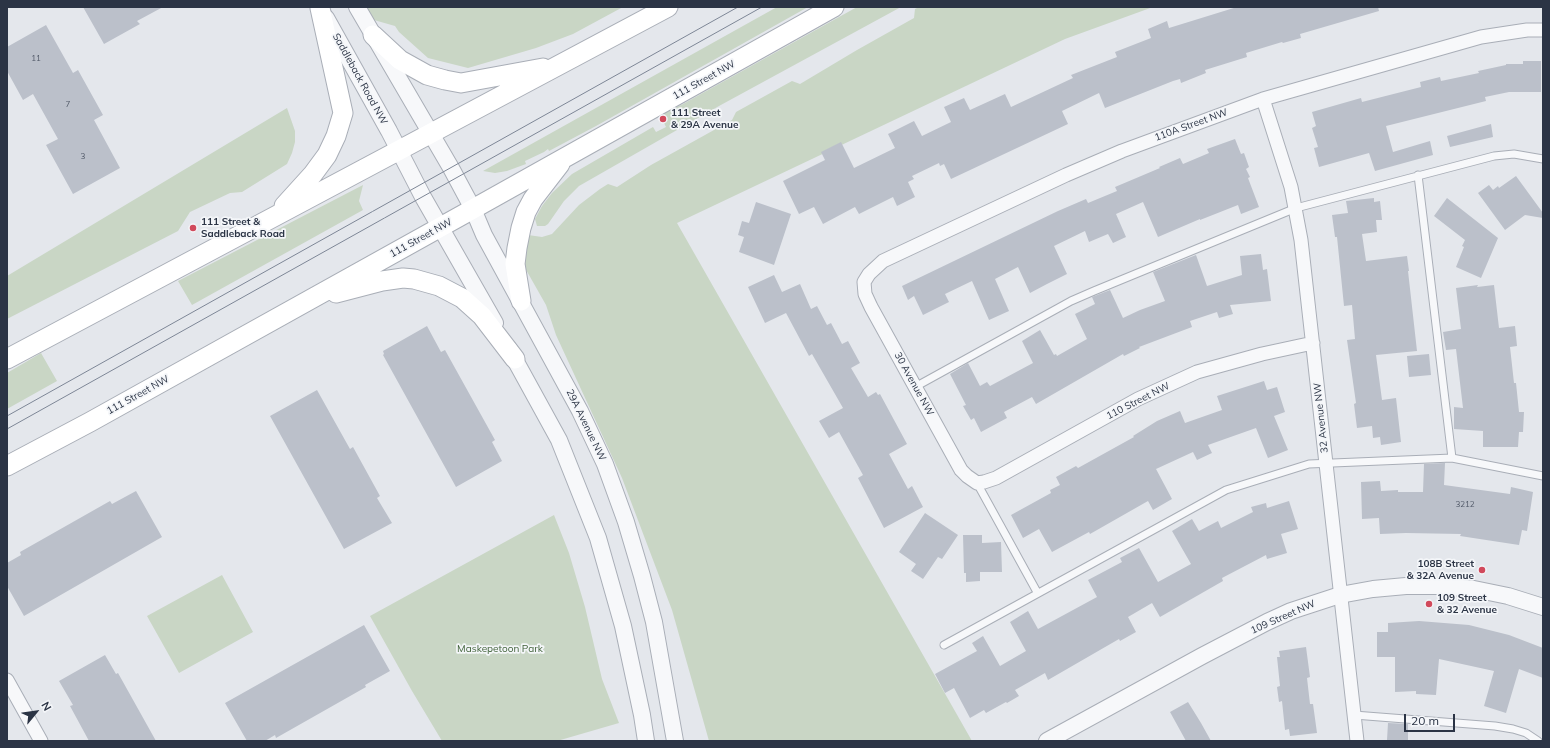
<!DOCTYPE html>
<style>
body{margin:0}
#map{position:relative;width:1550px;height:748px;overflow:hidden;background:#e4e7ec;font-family:Mulish,sans-serif}
canvas{display:block}
.frame{position:absolute;inset:0;border:8px solid #2b3445;pointer-events:none}
.north{position:absolute;left:16px;top:692px;width:40px;height:40px;-webkit-text-stroke:3px #f4f6f9;paint-order:stroke;rotate:61deg;font-size:11px;font-weight:700;line-height:16px;text-align:center;color:#2b3445}
.north::after{content:'';display:block;margin:auto;width:14px;height:18px;background:#2b3445;clip-path:polygon(50% 0,100% 100%,50% 72%,0 100%)}
.scale{position:absolute;left:1404px;top:714px;width:51px;height:18px;box-sizing:border-box;border:2px solid #2b3445;border-top:0;padding-left:5px;font-size:12px;line-height:14px;white-space:nowrap;color:#2b3445;-webkit-text-stroke:3px #f4f6f9;paint-order:stroke}
</style>
<div id="map">
<canvas width="1550" height="748"></canvas>
<div class="frame"></div>
<div class="north">N</div>
<div class="scale">20 m</div>
</div>
<script>
const c = document.querySelector('canvas').getContext('2d');
c.lineJoin = 'round';
function fillPath(path, color) { c.fillStyle = color; c.fill(path, 'evenodd'); }
const toPath = rows => new Path2D(rows.map(r => 'M' + r).join(''));
function trace(path, color, width, dash) { c.strokeStyle = color; c.lineWidth = width; c.lineCap = dash ? 'butt' : 'round'; c.setLineDash(dash || []); c.stroke(path); }
function drawText(font, color, halo, rows, align = 'center') {
  c.font = font + ' Mulish,sans-serif'; c.lineWidth = 3.5; c.setLineDash([]); c.textBaseline = 'middle'; c.strokeStyle = halo; c.fillStyle = color; for (const [text, x, y, turn = 0] of rows) {
    c.save(); c.translate(x, y); c.rotate((+turn || 0) * Math.PI / 180); c.textAlign = isNaN(turn) ? turn : align; if (halo) c.strokeText(text, 0, 0); c.fillText(text, 0, 0); c.restore();
  }
}
fillPath(toPath([
 [367,7,623,7,573,34,536,48,468,68,428,58,399,32,395,26,374,20],
 [777,7,808,7,596,126,549,151,548,149,544,152,525,161,526,164,507,171,495,173,483,171],
 [857,7,901,7,719,106,579,186,564,201,548,224,545,226,537,226,535,219,542,206,552,193,572,174,653,127,656,132,666,127,660,115,683,104],
 [919,7,1153,7,1065,39,677,223,972,741,709,741,672,610,622,478,556,335,546,305,525,268,524,258,528,235,542,237,552,234,579,205,600,189,608,184,617,187,651,165,732,120,736,112,792,81,800,84,857,50,914,18,915,9],
 [287,108,295,131,295,142,292,153,287,164,242,192,230,193,190,212,178,231,7,319,7,276],
 [363,185,359,201,363,210,192,305,178,281],
 [41,353,57,381,7,409,7,373],
 [554,515,569,553,585,607,602,679,619,723,557,741,442,741,412,691,370,616],
 [222,575,253,632,179,673,147,616]
]), '#c9d6c5');
fillPath(toPath([
 [83,7,163,7,137,21,140,24,104,44],
 [1237,7,1378,7,1379,11,1300,34,1301,38,1283,43,1282,42,1246,53,1247,57,1205,70,1206,73,1181,83,1180,79,1173,81,1105,108,1099,93,1062,111,1068,124,951,179,944,164,940,166,939,163,912,176,914,179,908,182,915,197,897,206,893,197,859,214,855,207,823,224,814,207,799,214,783,181,825,160,821,152,841,142,854,168,895,148,888,134,914,121,922,136,951,122,944,107,964,98,970,110,1005,94,1011,107,1073,78,1071,75,1117,57,1115,52,1151,38,1148,29,1167,21,1169,28],
 [46,25,73,73,78,70,103,115,94,120,120,168,73,194,46,145,58,139,33,94,23,100,7,71,7,47],
 [1523,61,1541,61,1541,92,1509,92,1485,97,1486,101,1386,126,1393,152,1430,141,1433,155,1375,171,1369,153,1319,167,1314,148,1318,147,1312,128,1316,126,1312,112,1361,98,1362,102,1421,87,1420,82,1440,77,1441,81,1479,73,1478,71,1506,65,1506,64,1523,64],
 [1491,124,1493,137,1450,147,1447,136],
 [1235,139,1241,154,1244,153,1249,167,1246,169,1250,177,1248,178,1259,207,1241,214,1238,205,1200,220,1200,219,1158,237,1143,202,1116,214,1126,237,1113,243,1108,234,1089,242,1085,231,1054,246,1067,274,1047,284,1030,293,1018,267,995,279,1009,311,989,320,972,281,945,294,949,302,923,315,914,296,908,300,902,286,1058,211,1086,199,1088,203,1117,191,1115,187,1160,168,1159,167,1180,158,1183,164,1209,153,1207,149],
 [1516,176,1543,213,1543,218,1525,215,1505,230,1478,193,1489,185,1493,190,1498,186,1499,188],
 [1374,198,1374,202,1380,201,1382,220,1376,220,1377,232,1362,234,1366,261,1407,256,1409,271,1408,271,1417,351,1376,355,1382,400,1396,398,1401,442,1381,445,1380,437,1373,438,1372,426,1357,428,1354,404,1356,403,1347,340,1355,339,1352,305,1344,306,1337,237,1335,237,1332,215,1348,213,1346,201],
 [1447,198,1498,238,1481,278,1456,267,1464,247,1462,246,1465,240,1434,216],
 [756,202,791,214,774,265,739,252,744,237,738,235,742,221,749,223],
 [1261,254,1263,270,1267,269,1271,301,1230,305,1233,314,1219,318,1217,312,1190,321,1192,327,1139,347,1140,348,1124,356,1123,354,1036,404,1032,397,1004,412,1007,418,981,432,974,418,971,420,963,406,966,405,950,374,968,363,980,386,987,382,990,386,1033,363,1022,341,1040,330,1054,355,1056,354,1057,356,1087,339,1075,314,1095,304,1092,297,1110,290,1123,318,1140,310,1165,301,1153,272,1196,255,1207,286,1242,275,1240,256],
 [774,275,782,292,800,284,811,309,817,306,827,325,831,323,842,344,848,341,860,363,851,368,868,397,876,392,878,395,880,394,907,444,889,454,908,489,912,486,923,507,884,528,858,478,863,475,839,432,829,438,819,421,843,408,812,354,809,356,786,313,765,323,748,287],
 [1478,285,1477,287,1494,285,1499,328,1515,326,1517,346,1510,347,1514,383,1516,383,1519,412,1524,412,1523,432,1519,432,1518,447,1483,447,1483,431,1454,429,1454,407,1463,408,1456,349,1446,350,1443,332,1461,329,1456,288],
 [427,326,441,352,445,350,495,440,492,442,502,461,456,487,383,355,384,354,383,351],
 [1429,354,1431,375,1409,377,1407,356],
 [1264,381,1267,390,1277,387,1285,412,1274,416,1288,450,1268,458,1256,428,1208,445,1212,453,1197,460,1193,452,1156,469,1172,499,1153,510,1148,501,1090,534,1089,532,1052,552,1039,529,1023,538,1011,515,1051,493,1050,490,1060,485,1056,477,1076,466,1078,468,1134,437,1133,436,1157,421,1180,411,1185,423,1222,410,1217,396],
 [317,390,350,449,353,447,380,496,377,498,392,523,344,549,270,416],
 [1445,463,1444,485,1510,494,1511,487,1533,492,1527,531,1522,530,1519,545,1460,536,1461,534,1406,533,1380,534,1379,518,1362,519,1361,482,1380,481,1381,491,1398,490,1398,492,1423,492,1424,464],
 [136,491,162,537,24,616,7,586,7,563,21,555,20,552,110,501,112,504],
 [1289,501,1298,529,1281,534,1287,553,1267,559,1266,555,1222,578,1223,581,1160,617,1152,603,1128,617,1136,632,1120,641,1119,639,1048,680,1045,673,1015,690,1019,696,1007,703,1006,702,986,713,984,710,970,718,954,688,945,693,935,674,977,651,972,643,983,636,1000,666,1026,651,1010,622,1028,611,1038,629,1097,597,1088,580,1122,562,1120,558,1139,548,1158,582,1191,564,1172,531,1192,519,1199,531,1218,521,1221,528,1253,512,1251,507,1266,503,1267,508],
 [925,513,958,535,942,559,938,557,923,579,911,571,916,564,899,552],
 [963,535,982,535,982,543,1001,542,1002,572,980,572,980,581,966,582,966,573,964,573],
 [1419,621,1469,625,1509,635,1543,648,1543,678,1519,669,1506,713,1484,706,1494,671,1439,659,1436,695,1416,694,1416,691,1395,692,1395,657,1377,657,1377,632,1388,632,1388,623],
 [364,625,390,671,365,685,366,687,276,738,275,735,265,741,247,741,225,703],
 [1306,647,1310,677,1307,678,1310,704,1313,704,1317,733,1290,736,1289,729,1285,730,1282,701,1279,702,1277,687,1280,686,1277,657,1280,657,1279,651],
 [105,655,116,674,118,673,156,741,89,741,70,706,73,705,59,681],
 [1188,702,1201,723,1211,741,1186,741,1170,712],
 [1388,723,1408,724,1408,740,1387,740]
]), '#bbc0ca');
const service = toPath([
 [1418,175,1452,458],
 [915,387,1071,301,1094,291,1296,208,1494,156,1514,154,1543,159],
 [977,483,1037,592],
 [944,645,1226,490,1309,464,1452,458,1543,476],
 [1354,715,1495,726,1513,729,1526,733,1538,741]
]);
const minor = toPath([
 [1263,99,1291,187,1301,240,1357,741],
 [1313,343,1262,354,1197,372,1138,399,996,478,984,482,977,483,967,476,961,470,871,307,865,294,864,282,869,274,883,261,1066,175,1122,151,1263,99,1481,37,1527,30,1543,30],
 [7,680,41,741]
]);
const tertiary = toPath([
 [357,7,451,168,473,209,484,235,580,411,605,464,626,522,642,576,654,622,675,741],
 [326,18,389,131,423,197,495,323],
 [509,349,559,440,598,538,623,626,642,715,646,741],
 [1047,741,1202,656,1267,622,1291,611,1340,595,1373,589,1406,586,1439,586,1474,589,1508,596,1543,607]
]);
const secondary = toPath([
 [373,35,400,60,427,75,445,80,461,83,543,68],
 [284,206,313,174,327,155,336,136,343,113,320,8],
 [336,293,382,281,403,278,414,279,439,286,462,298,482,316,515,359],
 [521,301,515,264,517,248,521,228,526,212,533,199,560,164],
 [7,359,668,7],
 [7,466,90,422,473,209,834,7]
]);
trace(service, '#a9aeb7', 9);
trace(minor, '#a9aeb7', 15);
trace(tertiary, '#a9aeb7', 18);
trace(secondary, '#a9aeb7', 21);
trace(service, '#f7f8fa', 7);
trace(minor, '#f7f8fa', 13);
trace(tertiary, '#f7f8fa', 16);
trace(secondary, '#fff', 19);
trace(toPath([
 [7,416,738,7],
 [7,429,762,7]
]), '#7d8696', 1);
for (const [x, y, r, color] of [
 [663,119,4,"#d1495b"],
 [193,228,4,"#d1495b"],
 [1482,570,4,"#d1495b"],
 [1429,604,4,"#d1495b"]
]) { const dot = new Path2D(); dot.arc(x, y, r, 0, 2 * Math.PI); c.fillStyle = color; c.fill(dot); trace(dot, '#f4f6f9', 1.5); }
drawText('8px', '#4f5766', null, [
 ["11",36,59],
 ["7",68,105],
 ["3",83,157],
 ["3212",1465,505]
]);
drawText('10px', '#2b3445', '#f4f6f9', [
 ["Saddleback Road NW",360,79,61],
 ["111 Street NW",704,80,-29],
 ["110A Street NW",1191,125,-20],
 ["111 Street NW",421,238,-29],
 ["30 Avenue NW",914,384,61],
 ["111 Street NW",138,395,-29],
 ["110 Street NW",1138,401,-27],
 ["32 Avenue NW",1321,418,-96],
 ["29A Avenue NW",586,425,64],
 ["109 Street NW",1283,617,-24]
]);
drawText('bold 10px', '#2b3445', '#f4f6f9', [
 ["111 Street",671,113],
 ["& 29A Avenue",671,125],
 ["111 Street &",201,222],
 ["Saddleback Road",201,234],
 ["108B Street",1474,564,"right"],
 ["& 32A Avenue",1474,576,"right"],
 ["109 Street",1437,598],
 ["& 32 Avenue",1437,610]
], 'left');
drawText('10px', '#3f6138', '#f4f6f9', [
 ["Maskepetoon Park",500,649]
]);
</script>
